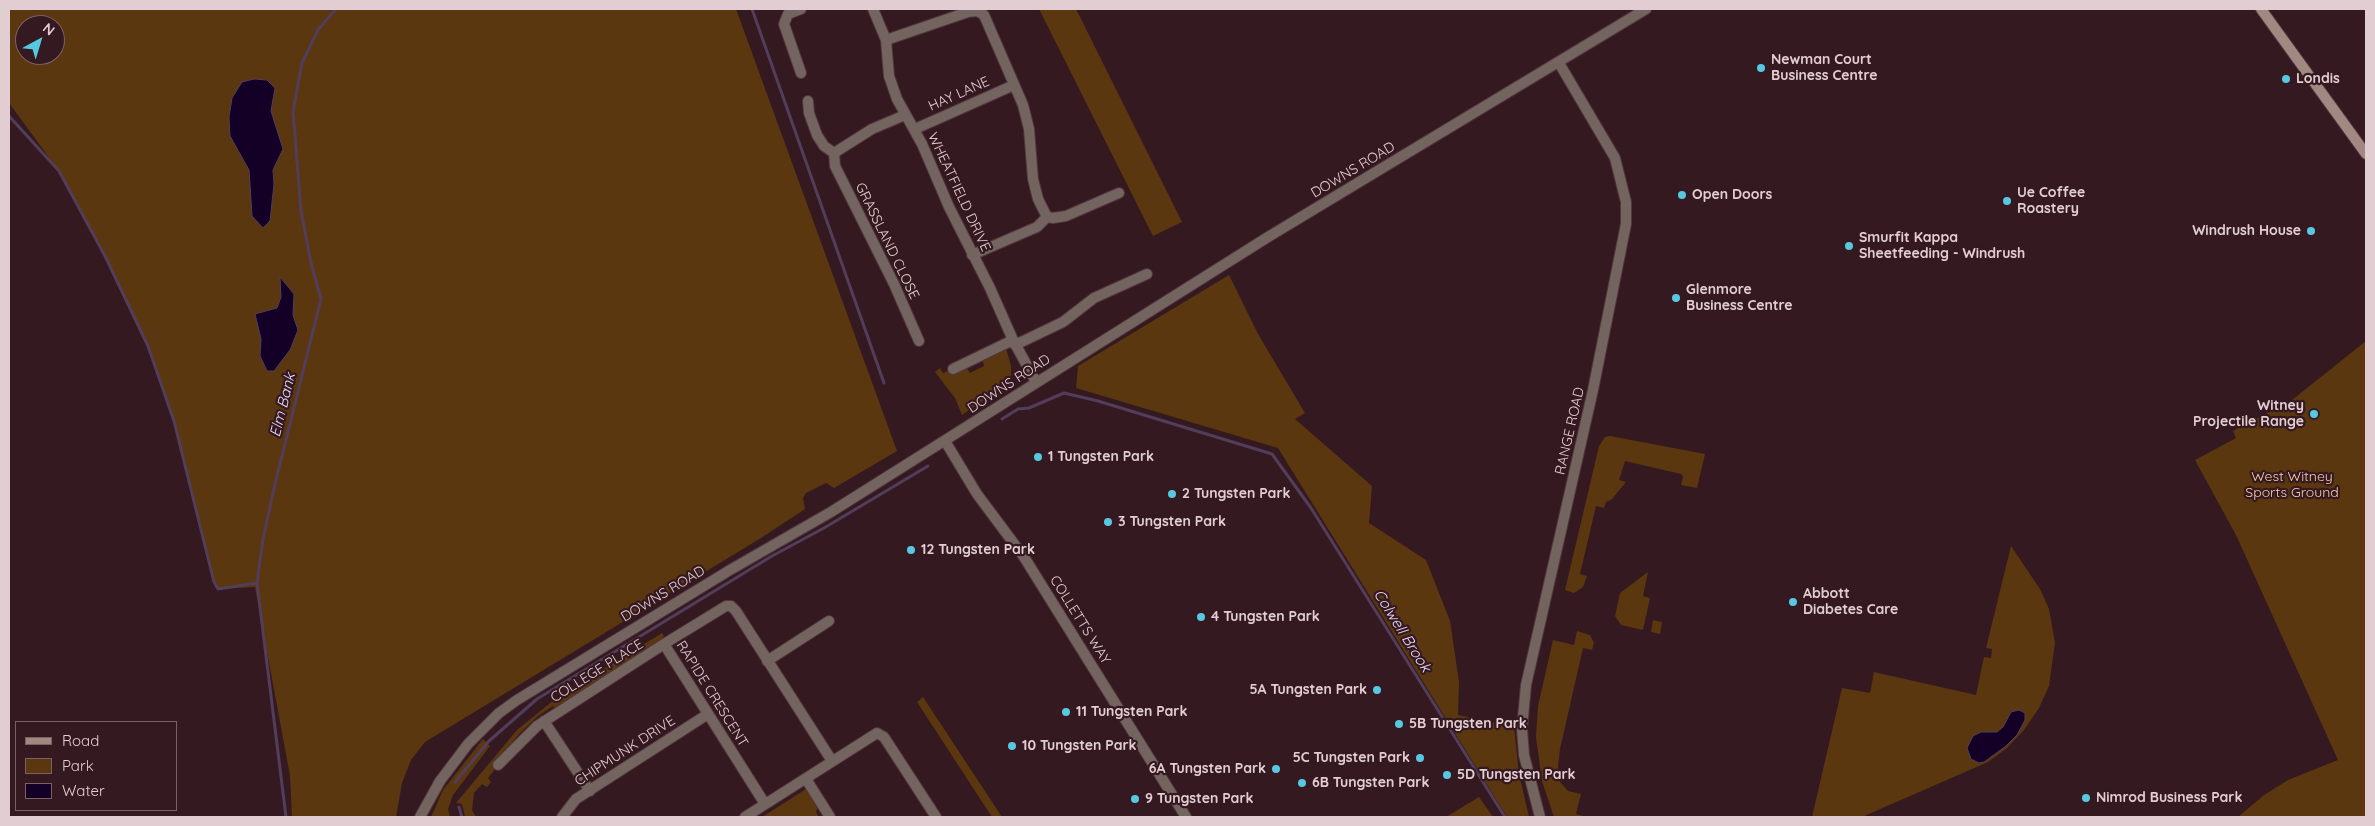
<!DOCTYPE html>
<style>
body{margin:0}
#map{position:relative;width:2375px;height:826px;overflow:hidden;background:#351920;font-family:Quicksand,sans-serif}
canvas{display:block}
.frame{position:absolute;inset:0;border:10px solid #e2ced2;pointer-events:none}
.legend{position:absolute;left:15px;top:721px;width:162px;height:90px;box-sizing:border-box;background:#351920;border:1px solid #7a6167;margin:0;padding:6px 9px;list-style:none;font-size:15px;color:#e2ced2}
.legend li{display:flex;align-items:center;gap:10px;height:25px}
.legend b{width:25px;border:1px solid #7a6167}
.north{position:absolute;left:15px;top:15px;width:50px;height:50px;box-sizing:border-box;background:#351920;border:1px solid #7a6167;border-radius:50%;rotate:39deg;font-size:14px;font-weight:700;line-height:20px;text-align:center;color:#e2ced2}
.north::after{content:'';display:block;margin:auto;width:18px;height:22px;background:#56c9e1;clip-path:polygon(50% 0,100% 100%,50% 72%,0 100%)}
</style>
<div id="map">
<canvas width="2375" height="826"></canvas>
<div class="frame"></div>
<ul class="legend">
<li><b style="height:6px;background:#a18982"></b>Road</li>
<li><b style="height:14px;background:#5a370f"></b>Park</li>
<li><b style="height:14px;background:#140027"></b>Water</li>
</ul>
<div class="north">N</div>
</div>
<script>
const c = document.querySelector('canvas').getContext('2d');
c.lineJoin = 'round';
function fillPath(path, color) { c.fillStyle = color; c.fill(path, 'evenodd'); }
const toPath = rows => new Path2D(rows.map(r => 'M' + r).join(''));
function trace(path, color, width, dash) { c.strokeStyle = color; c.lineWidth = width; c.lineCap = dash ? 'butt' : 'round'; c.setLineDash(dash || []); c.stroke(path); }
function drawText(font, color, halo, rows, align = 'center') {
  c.font = font + ' Quicksand,sans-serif'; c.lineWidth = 4.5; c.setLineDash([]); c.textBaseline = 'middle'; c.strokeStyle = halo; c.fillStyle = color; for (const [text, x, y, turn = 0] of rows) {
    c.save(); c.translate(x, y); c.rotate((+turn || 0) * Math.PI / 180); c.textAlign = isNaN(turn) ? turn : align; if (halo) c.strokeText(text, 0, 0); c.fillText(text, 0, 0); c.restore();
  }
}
fillPath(toPath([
 [9,9,736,9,897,451,834,488,826,483,806,493,803,498,805,509,761,538,425,742,411,760,402,783,396,817,292,817,290,776,255,587,218,589,214,582,174,421,148,346,105,256,59,171,9,103],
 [25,25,55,25,55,55,25,55],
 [1039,9,1076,9,1182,222,1153,236],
 [1229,275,1258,334,1305,413,1295,419,1372,486,1369,523,1426,560,1450,621,1459,682,1458,715,1514,727,1519,774,1529,817,1507,817,1278,448,1076,388,1078,366],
 [2366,341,2366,817,2238,817,2264,795,2288,780,2338,760,2236,535,2195,460,2236,438,2233,431,2292,400],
 [1006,348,1011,366,1011,378,1006,385,962,415,955,398,935,372,940,368,943,373,948,371,952,372,965,365,970,373,984,366,982,357],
 [1610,436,1705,454,1697,488,1681,485,1683,476,1681,474,1625,461,1619,480,1626,482,1612,499,1606,502,1604,508,1596,506,1580,574,1587,576,1583,587,1574,593,1565,590,1599,446,1605,437],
 [2011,546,2040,589,2049,609,2055,643,2049,686,2039,708,2024,730,2007,748,1988,762,1862,817,1812,817,1842,688,1870,693,1874,672,1976,695,1984,657,1991,658,1992,649,1986,648],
 [1648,572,1643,596,1650,598,1643,630,1621,625,1615,616,1620,593],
 [1653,620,1662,622,1660,634,1651,632],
 [1577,631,1590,635,1594,643,1592,650,1583,648,1560,749,1558,766,1560,782,1568,791,1581,794,1576,814,1587,817,1554,817,1542,781,1536,737,1538,706,1553,640,1574,645],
 [662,633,664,636,660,641,554,708,553,706,538,716,520,733,492,766,495,769,488,778,491,782,487,787,482,784,474,793,472,810,476,817,465,817,462,804,456,803,517,730,555,699],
 [923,697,1002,817,992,817,917,702],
 [483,739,490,746,453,795,448,809,450,817,431,817,443,790],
 [806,789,818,807,816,812,819,817,762,817],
 [1479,797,1493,817,1446,817]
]), '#5a370f');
const water = toPath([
 [254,79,267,80,275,88,271,111,283,149,273,170,274,184,270,221,263,228,252,216,249,170,230,136,229,117,232,98,242,82,254,79],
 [280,277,294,294,293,315,298,330,290,350,274,371,267,371,260,356,261,339,255,314,277,308,281,297,280,277],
 [2019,710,2025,713,2025,720,2017,735,2006,746,1984,762,1979,763,1971,759,1967,748,1973,736,1981,732,1997,732,2003,727,2011,712,2019,710]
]);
fillPath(water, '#140027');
trace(water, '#523e5a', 1);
trace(toPath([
 [752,9,884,383],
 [9,116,59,171,105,256,148,346,174,421,214,582,218,589,257,583],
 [1002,419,1018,409,1029,408,1064,393,1098,401,1272,454,1311,508,1505,817],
 [455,782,489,741,537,699,772,556,824,528,928,466],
 [459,807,462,817],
 [286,817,257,583,263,539,275,484,321,299,311,263,301,211,293,111,302,63,318,30,336,9]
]), '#523e5a', 3);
const minor = toPath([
 [873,9,886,40,889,76,897,99,922,144,949,207,990,288,1013,340,1036,382],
 [886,40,968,12,977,11,984,15,1023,105,1029,129,1033,179,1038,199,1047,217],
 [801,73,784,24,788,14,801,9],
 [808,101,809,113,817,135,824,146,834,153,835,166,894,284,919,341],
 [915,129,1014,85],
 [834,153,872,129,905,115],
 [1047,217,1053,218,1066,216,1119,193],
 [972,255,1037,227,1047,217],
 [1015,345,1063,322,1094,298,1147,274],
 [953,369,1013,340],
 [945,441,977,494,1024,557,1186,817],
 [767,661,829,621],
 [544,721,590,791],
 [498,765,537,726,664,644],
 [806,779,830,817],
 [765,804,664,644,726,606,731,606,736,611,832,761],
 [562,817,576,799,708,714],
 [745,817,877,733,884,737,936,817],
 [1540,817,1524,755,1522,729,1526,685,1593,390,1626,224,1626,202,1615,158,1559,63]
]);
const tertiary = toPath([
 [420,817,440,781,468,744,499,713,517,700,730,570,831,512,1268,237,1646,9]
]);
const secondary = toPath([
 [2261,9,2366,154]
]);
trace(minor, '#51363c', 12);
trace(tertiary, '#51363c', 12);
trace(secondary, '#51363c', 12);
trace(minor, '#736460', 10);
trace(tertiary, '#736460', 10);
trace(secondary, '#a18982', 10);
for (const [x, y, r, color] of [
 [1761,68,5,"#56c9e1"],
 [2286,79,5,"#56c9e1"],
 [1682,195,5,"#56c9e1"],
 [2007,201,5,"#56c9e1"],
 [2311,231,5,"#56c9e1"],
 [1849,246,5,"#56c9e1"],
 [1676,298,5,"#56c9e1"],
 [2314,414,5,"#56c9e1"],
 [1038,457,5,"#56c9e1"],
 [1172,494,5,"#56c9e1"],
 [1108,522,5,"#56c9e1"],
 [911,550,5,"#56c9e1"],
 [1793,602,5,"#56c9e1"],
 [1201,617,5,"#56c9e1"],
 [1377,690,5,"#56c9e1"],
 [1066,712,5,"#56c9e1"],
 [1399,724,5,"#56c9e1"],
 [1012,746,5,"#56c9e1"],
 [1420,758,5,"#56c9e1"],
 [1276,769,5,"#56c9e1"],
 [1447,775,5,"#56c9e1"],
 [1302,783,5,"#56c9e1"],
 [2086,798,5,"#56c9e1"],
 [1135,799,5,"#56c9e1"]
]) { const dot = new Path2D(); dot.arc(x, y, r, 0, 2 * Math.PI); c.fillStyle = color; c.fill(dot); trace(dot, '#351920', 2); }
drawText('bold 14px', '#e2ced2', '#351920', [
 ["Newman Court",1771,60],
 ["Business Centre",1771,76],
 ["Londis",2296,79],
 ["Ue Coffee",2017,193],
 ["Roastery",2017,209],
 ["Open Doors",1692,195],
 ["Windrush House",2301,231,"right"],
 ["Smurfit Kappa",1859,238],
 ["Sheetfeeding - Windrush",1859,254],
 ["Glenmore",1686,290],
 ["Business Centre",1686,306],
 ["Witney",2304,406,"right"],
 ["Projectile Range",2304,422,"right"],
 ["1 Tungsten Park",1048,457],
 ["2 Tungsten Park",1182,494],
 ["3 Tungsten Park",1118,522],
 ["12 Tungsten Park",921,550],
 ["Abbott",1803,594],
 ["Diabetes Care",1803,610],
 ["4 Tungsten Park",1211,617],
 ["5A Tungsten Park",1367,690,"right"],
 ["11 Tungsten Park",1076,712],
 ["5B Tungsten Park",1409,724],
 ["10 Tungsten Park",1022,746],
 ["5C Tungsten Park",1410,758,"right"],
 ["6A Tungsten Park",1266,769,"right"],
 ["5D Tungsten Park",1457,775],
 ["6B Tungsten Park",1312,783],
 ["Nimrod Business Park",2096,798],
 ["9 Tungsten Park",1145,799]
], 'left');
drawText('14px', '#e2ced2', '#351920', [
 ["HAY LANE",959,94,-24],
 ["DOWNS ROAD",1353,170,-31],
 ["WHEATFIELD DRIVE",959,192,65],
 ["GRASSLAND CLOSE",887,241,64],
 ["DOWNS ROAD",1009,384,-33],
 ["RANGE ROAD",1570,431,-77],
 ["DOWNS ROAD",663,594,-31],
 ["COLLETTS WAY",1080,620,58],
 ["COLLEGE PLACE",597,671,-32],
 ["RAPIDE CRESCENT",712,694,58],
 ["CHIPMUNK DRIVE",625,751,-33]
]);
drawText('14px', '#f8cfa9', '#351920', [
 ["West Witney",2292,477],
 ["Sports Ground",2292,493]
]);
drawText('italic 15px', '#e6d9f9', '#351920', [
 ["Elm Bank",283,405,-76],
 ["Colwell Brook",1402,631,58]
]);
</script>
